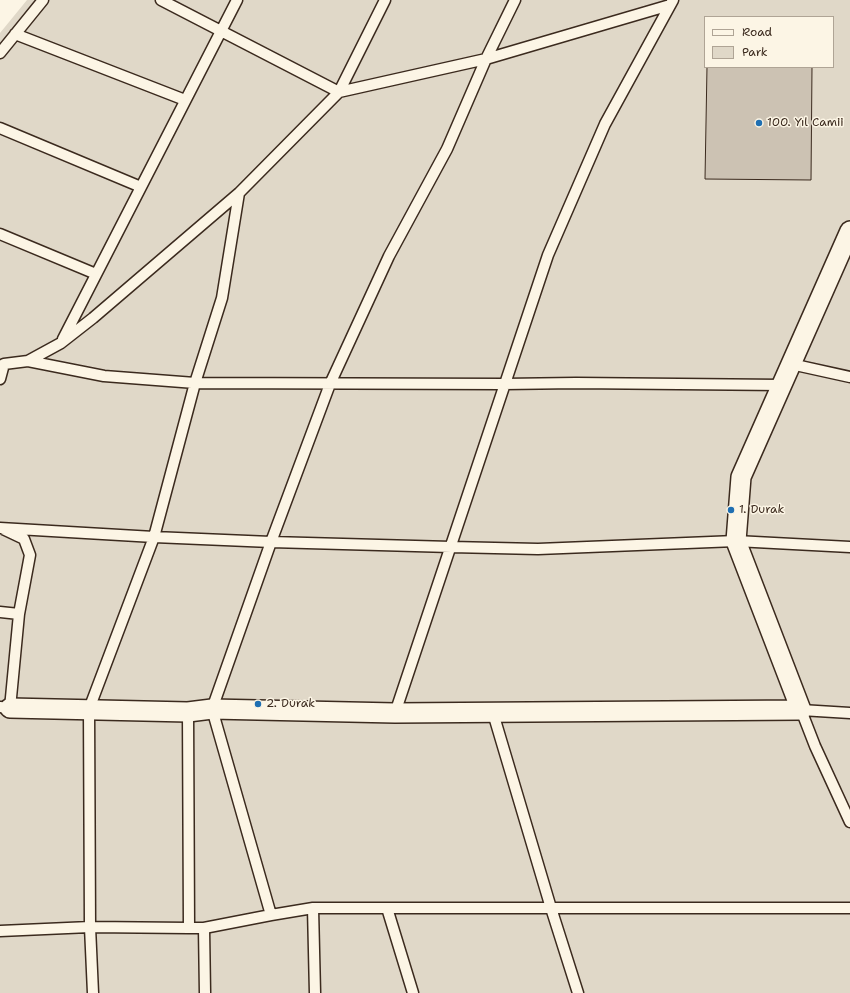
<!DOCTYPE html>
<meta charset="utf-8">
<style>
body{margin:0}
#map{position:relative;width:850px;height:993px;overflow:hidden;background:#fcf5e5;font-family:"Shantell Sans",sans-serif}
canvas{display:block}
.legend{position:absolute;left:704px;top:16px;width:130px;height:52px;box-sizing:border-box;background:#fcf5e5;border:1px solid #afa495;margin:0;padding:5px 7px;list-style:none;font-size:12px;color:#3b2a1e}
.legend li{display:flex;align-items:center;gap:8px;height:20px}
.legend b{width:20px;border:1px solid #afa495}
</style>
<div id="map">
<canvas width="850" height="993"></canvas>
<ul class="legend">
<li><b style="height:5px;background:#fcf5e5"></b>Road</li>
<li><b style="height:11px;background:#e0d8c8"></b>Park</li>
</ul>
</div>
<script>
const c = document.querySelector('canvas').getContext('2d');
c.lineJoin = 'round';
function fillPath(path, color) { c.fillStyle = color; c.fill(path, 'evenodd'); }
const toPath = rows => new Path2D(rows.map(r => 'M' + r).join(''));
function trace(path, color, width, dash) { c.strokeStyle = color; c.lineWidth = width; c.lineCap = dash ? 'butt' : 'round'; c.setLineDash(dash || []); c.stroke(path); }
function drawText(font, color, halo, rows, align = 'center') {
  c.font = font + ' "Shantell Sans",sans-serif'; c.lineWidth = 3; c.setLineDash([]); c.textBaseline = 'middle'; c.strokeStyle = halo; c.fillStyle = color; for (const [text, x, y, turn = 0] of rows) {
    c.save(); c.translate(x, y); c.rotate((+turn || 0) * Math.PI / 180); c.textAlign = isNaN(turn) ? turn : align; if (halo) c.strokeText(text, 0, 0); c.fillText(text, 0, 0); c.restore();
  }
}
fillPath(toPath([
 [27,0,850,0,850,993,0,993,0,33],
 [705,17,833,17,833,67,705,67]
]), '#e0d8c8');
const building = toPath([
 [707,67,812,67,811,180,705,179,707,67]
]);
fillPath(building, '#ccc2b3');
trace(building, '#3b2a1e', 1);
const service = toPath([
 [15,34,185,100],
 [0,53,43,0],
 [339,92,486,59,670,5],
 [339,92,385,0],
 [0,128,141,187],
 [0,234,96,274],
 [63,339,237,0],
 [28,361,104,376,195,383,504,384,576,383,782,385],
 [791,364,850,377],
 [0,366,4,364,28,361,61,343,93,318,239,193,339,92,161,0],
 [0,379,4,364],
 [0,528,154,537,271,542,451,547,538,549,736,541,850,547],
 [0,612,19,614],
 [0,707,10,708,19,614,30,555,24,539,5,530],
 [188,712,189,928],
 [395,713,548,255,605,124,673,0],
 [493,713,551,908,578,993],
 [850,713,801,710,815,746,850,822],
 [313,908,315,993],
 [387,908,413,993],
 [271,915,212,709,271,542,330,384,389,256,447,149,486,59,515,0],
 [204,928,205,993],
 [0,931,90,927,189,928,204,928,271,915,313,908,850,908],
 [93,993,90,927,89,709,154,537,195,383,222,298,239,193]
]);
const minor = toPath([
 [10,708,188,712,212,709,395,713,801,710,736,541,741,477,850,231]
]);
trace(service, '#3b2a1e', 13);
trace(minor, '#3b2a1e', 22);
trace(service, '#fcf5e5', 10);
trace(minor, '#fcf5e5', 19);
for (const [x, y, r, color] of [
 [759,123,4,"#1f6fb2"],
 [731,510,4,"#1f6fb2"],
 [258,704,4,"#1f6fb2"]
]) { const dot = new Path2D(); dot.arc(x, y, r, 0, 2 * Math.PI); c.fillStyle = color; c.fill(dot); trace(dot, '#fcf5e5', 1.5); }
drawText('12px', '#3b2a1e', '#fcf5e5', [
 ["100. Yıl Camii",767,123],
 ["1. Durak",739,510],
 ["2. Durak",266,704]
], 'left');
</script>
